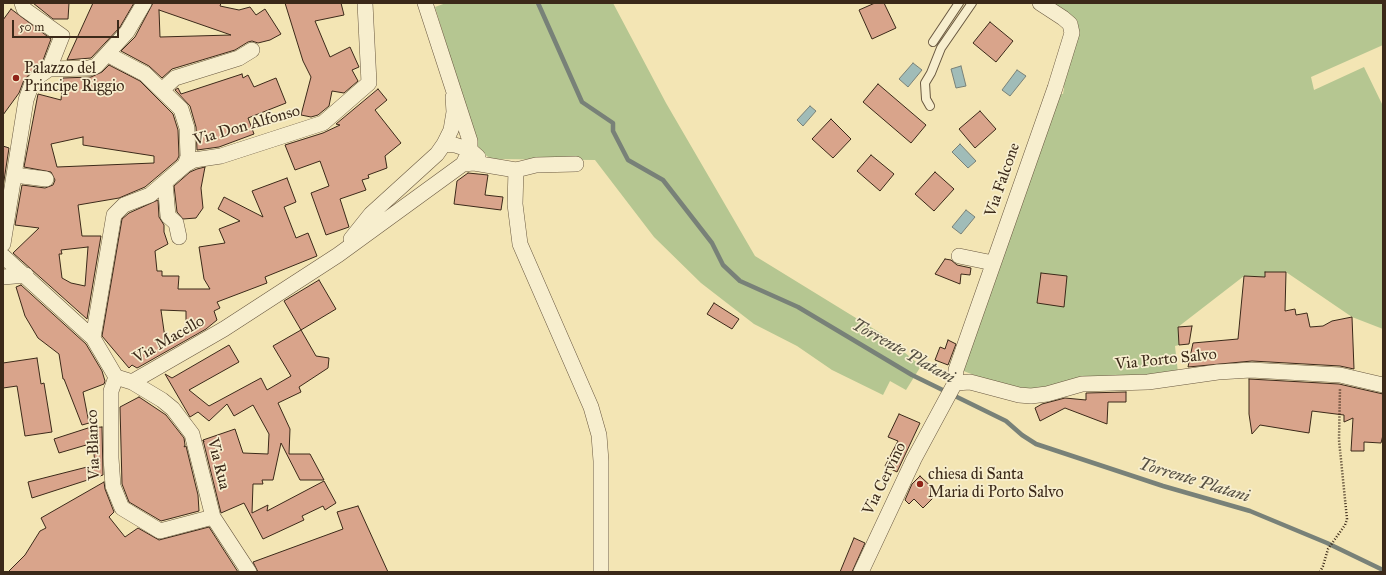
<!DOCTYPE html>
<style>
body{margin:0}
#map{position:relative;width:1386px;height:575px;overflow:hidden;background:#f3e5b4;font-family:"IM FELL Great Primer",serif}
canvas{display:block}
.frame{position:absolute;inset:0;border:4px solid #3b2919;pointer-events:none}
.scale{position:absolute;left:12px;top:20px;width:107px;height:18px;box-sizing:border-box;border:2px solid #3b2919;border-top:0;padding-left:5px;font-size:12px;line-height:14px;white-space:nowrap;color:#3b2919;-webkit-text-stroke:3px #f7eece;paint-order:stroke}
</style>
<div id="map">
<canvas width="1386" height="575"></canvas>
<div class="frame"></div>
<div class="scale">50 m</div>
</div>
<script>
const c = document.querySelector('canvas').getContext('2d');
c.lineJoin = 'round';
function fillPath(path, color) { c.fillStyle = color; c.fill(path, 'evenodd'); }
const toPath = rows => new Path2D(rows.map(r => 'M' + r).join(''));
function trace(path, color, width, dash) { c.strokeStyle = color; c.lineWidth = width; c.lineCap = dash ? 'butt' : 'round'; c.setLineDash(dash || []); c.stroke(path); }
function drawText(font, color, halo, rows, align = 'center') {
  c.font = font + ' "IM FELL Great Primer",serif'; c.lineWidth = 3.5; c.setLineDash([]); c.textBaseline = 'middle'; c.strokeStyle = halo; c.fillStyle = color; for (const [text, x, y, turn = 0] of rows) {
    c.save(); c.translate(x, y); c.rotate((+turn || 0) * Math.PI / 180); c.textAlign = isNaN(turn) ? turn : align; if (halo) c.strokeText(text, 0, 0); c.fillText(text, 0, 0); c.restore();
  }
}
fillPath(toPath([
 [446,3,613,3,666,103,755,256,882,334,921,366,906,390,890,381,883,395,832,370,797,346,754,324,701,283,654,237,595,160,491,159,480,151,475,139,435,7],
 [1050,3,1383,3,1383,45,1311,77,1314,90,1364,67,1383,106,1383,329,1352,317,1286,272,1265,272,1265,277,1244,276,1178,327,1179,345,1175,346,1178,373,1042,389,1010,389,961,370,1058,94,1063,94,1064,88,1062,85,1078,32,1078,22]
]), '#b5c691');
const water = toPath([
 [913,63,922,70,908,87,899,79,913,63],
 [961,66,966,86,956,88,951,69,961,66],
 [1017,70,1026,76,1010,96,1002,90,1017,70],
 [810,106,816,111,803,126,797,120,810,106],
 [960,144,976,161,968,168,952,152,960,144],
 [966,210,975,217,961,234,952,227,966,210]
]);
fillPath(water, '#a0bcb8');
trace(water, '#788178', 1);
trace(toPath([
 [538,3,582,102,613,123,613,131,628,160,663,180,712,243,723,265,740,281,798,307,912,375,1006,421,1022,435,1036,444,1163,486,1250,511,1327,543,1383,570]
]), '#788178', 4.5);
const building = toPath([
 [33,3,69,3,68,19,53,19,33,3],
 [93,3,134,3,120,27,91,58,67,60,93,3],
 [153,3,221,3,220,6,239,10,250,7,256,15,265,9,281,34,270,40,258,43,252,41,248,42,235,50,172,69,162,78,149,66,121,51,135,37,153,3],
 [159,10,231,35,160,37,159,10],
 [285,3,341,3,344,15,315,21,330,57,350,47,359,67,352,70,358,81,344,93,332,91,329,106,318,115,311,117,301,115,311,77,303,61,285,3],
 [875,3,884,3,896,28,872,39,859,10,875,3],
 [11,9,51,39,42,63,42,61,24,80,19,93,3,115,3,20,11,9],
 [990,22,1013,41,996,62,973,43,990,22],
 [109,65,140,81,173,114,178,130,179,156,177,160,145,187,119,198,78,205,82,236,101,236,87,319,13,253,39,228,15,225,22,185,45,188,53,185,55,180,51,172,24,167,38,94,61,100,63,78,91,77,102,72,109,65],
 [83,137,83,145,154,156,154,163,57,167,51,144,83,137],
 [88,247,85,286,71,283,62,278,59,254,62,254,61,250,88,247],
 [242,74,243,78,248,75,254,87,276,78,286,103,248,118,254,134,219,147,197,150,196,127,190,106,175,90,178,88,181,94,242,74],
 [878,84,926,125,911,143,863,102,878,84],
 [378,89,387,100,375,110,401,143,385,156,387,168,368,175,369,178,362,180,366,190,340,199,349,227,326,235,311,193,329,186,320,161,295,170,285,145,323,133,340,125,336,124,378,89],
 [980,111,996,129,975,148,959,129,980,111],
 [831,119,851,139,833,158,812,139,831,119],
 [3,146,9,148,3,187,3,146],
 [871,155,894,174,880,191,857,171,871,155],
 [205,167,201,188,203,208,196,218,183,219,177,212,174,186,190,172,197,169,205,167],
 [935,172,954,189,934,211,915,194,935,172],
 [468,173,488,175,485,195,503,197,501,210,454,204,457,181,468,173],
 [287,178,296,202,284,207,296,238,308,233,317,256,265,277,267,283,217,302,220,308,214,311,217,320,206,329,139,367,137,368,132,365,129,368,102,336,122,219,129,213,158,200,159,217,164,225,164,232,168,244,155,251,157,271,162,271,162,276,179,276,178,289,210,289,204,279,199,247,225,243,219,229,240,221,218,209,224,197,263,217,252,191,287,178],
 [161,310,186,311,186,327,183,337,165,338,161,310],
 [945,259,951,260,957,265,971,268,970,275,961,274,960,284,935,274,945,259],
 [1265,272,1286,272,1285,311,1295,309,1296,315,1307,313,1310,327,1323,326,1332,321,1352,317,1354,369,1340,366,1252,361,1188,367,1193,343,1238,339,1244,276,1265,277,1265,272],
 [1041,273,1067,276,1064,307,1037,303,1041,273],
 [319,280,336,309,301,330,284,301,319,280],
 [21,285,86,344,102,371,105,381,104,384,83,392,89,423,82,425,64,379,63,379,59,354,38,338,25,316,16,287,21,285],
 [714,303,739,319,732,329,707,314,714,303],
 [1192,326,1189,344,1179,345,1178,327,1192,326],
 [301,330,316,356,329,358,328,368,299,387,301,392,278,403,290,429,289,454,310,454,324,480,300,480,281,443,273,480,262,480,263,484,253,484,252,513,268,505,267,511,324,481,336,503,325,510,323,506,302,516,304,520,263,539,244,503,221,513,203,440,204,442,203,440,235,429,243,453,268,454,269,434,253,405,234,416,227,404,209,421,198,412,190,417,165,374,172,378,229,345,239,362,189,390,209,406,261,378,267,390,291,376,273,346,301,330],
 [948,340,956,344,948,365,935,360,940,347,945,349,948,340],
 [37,358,41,384,44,383,52,432,25,436,17,386,3,388,3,363,37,358],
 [1249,379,1339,384,1383,394,1383,435,1381,443,1364,442,1364,451,1351,451,1353,418,1344,422,1344,415,1312,411,1309,433,1260,425,1252,434,1249,414,1249,379],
 [1126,392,1126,402,1108,402,1107,424,1065,408,1040,421,1035,408,1042,404,1065,398,1086,400,1086,393,1126,392],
 [139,397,166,415,184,438,185,445,184,447,186,446,198,495,199,511,161,521,129,502,122,484,120,407,139,397],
 [899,414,920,423,897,472,885,466,898,441,888,437,899,414],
 [102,427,103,475,32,498,28,482,95,465,93,443,59,453,54,439,88,428,102,427],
 [920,476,938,493,923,508,914,499,909,504,905,500,912,484,920,476],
 [104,482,105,489,114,512,109,517,125,537,138,528,159,540,209,527,238,572,8,572,25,555,40,531,46,528,41,518,104,482],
 [358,506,388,572,258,572,253,562,343,529,337,512,358,506],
 [854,538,865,543,852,572,840,572,854,538]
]);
fillPath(building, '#d9a48b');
trace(building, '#3b2919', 1);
const lane = toPath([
 [933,42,959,3],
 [930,106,926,99,925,83,931,73,941,48,972,3]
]);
const street = toPath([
 [49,69,89,68,96,66,127,32,144,3],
 [163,89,175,78,239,58,252,50],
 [444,144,455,145,470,150,478,157],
 [463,164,474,163,516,170,536,165,576,164],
 [185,165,194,160,221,156,323,123,369,83,365,3],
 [516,170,515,204,520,244,591,407,599,435,601,461,601,572],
 [14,175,46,179],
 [165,182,168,216,176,223,179,237],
 [351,239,371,214,437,154,444,144,451,130,454,112,453,97],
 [3,244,26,100,31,86,39,76,49,69,62,36,24,9,22,3],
 [3,256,93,338,116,377,132,382,224,329,338,255,463,164,470,150,470,141,425,3],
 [959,256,993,263],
 [3,277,26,275],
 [93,338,114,215,124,205,150,195,185,165,188,157,187,128,181,109,145,74,107,54],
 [116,377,111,391,111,458,113,486,122,508,160,531,213,517],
 [132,382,162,400,173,409,192,434,213,517,249,572],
 [955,383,970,382,1019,395,1031,396,1047,394,1082,384,1148,382,1218,372,1251,370,1340,375,1383,385],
 [861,572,914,459,955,383,956,370,1055,88,1072,33,1070,24,1063,18,1040,3]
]);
trace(lane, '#695840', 10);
trace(street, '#695840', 16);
trace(toPath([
 [1320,572,1323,566,1328,549,1345,525,1347,519,1339,440,1340,388]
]), '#3b2919', 2.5, [1, 2]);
trace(lane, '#f7eece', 8);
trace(street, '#f7eece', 15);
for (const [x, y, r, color] of [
 [16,78,4,"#8f2418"],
 [920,484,4,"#8f2418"]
]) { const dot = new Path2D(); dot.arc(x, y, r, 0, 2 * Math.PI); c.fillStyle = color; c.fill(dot); trace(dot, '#f7eece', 1.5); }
drawText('16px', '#3b2919', '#f7eece', [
 ["Palazzo del",24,69],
 ["Principe Riggio",24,87],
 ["chiesa di Santa",928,475],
 ["Maria di Porto Salvo",928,493]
], 'left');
drawText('16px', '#3b2919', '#f7eece', [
 ["Via Don Alfonso",247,126,-16],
 ["Via Falcone",1003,180,-71],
 ["Via Macello",169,340,-30],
 ["Via Porto Salvo",1166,360,-6],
 ["Via Blanco",94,445,-92],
 ["Via Rua",218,464,76],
 ["Via Cervino",885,479,-64]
]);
drawText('italic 17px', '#544e41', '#f7eece', [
 ["Torrente Platani",903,352,29],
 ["Torrente Platani",1194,481,17]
]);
</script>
